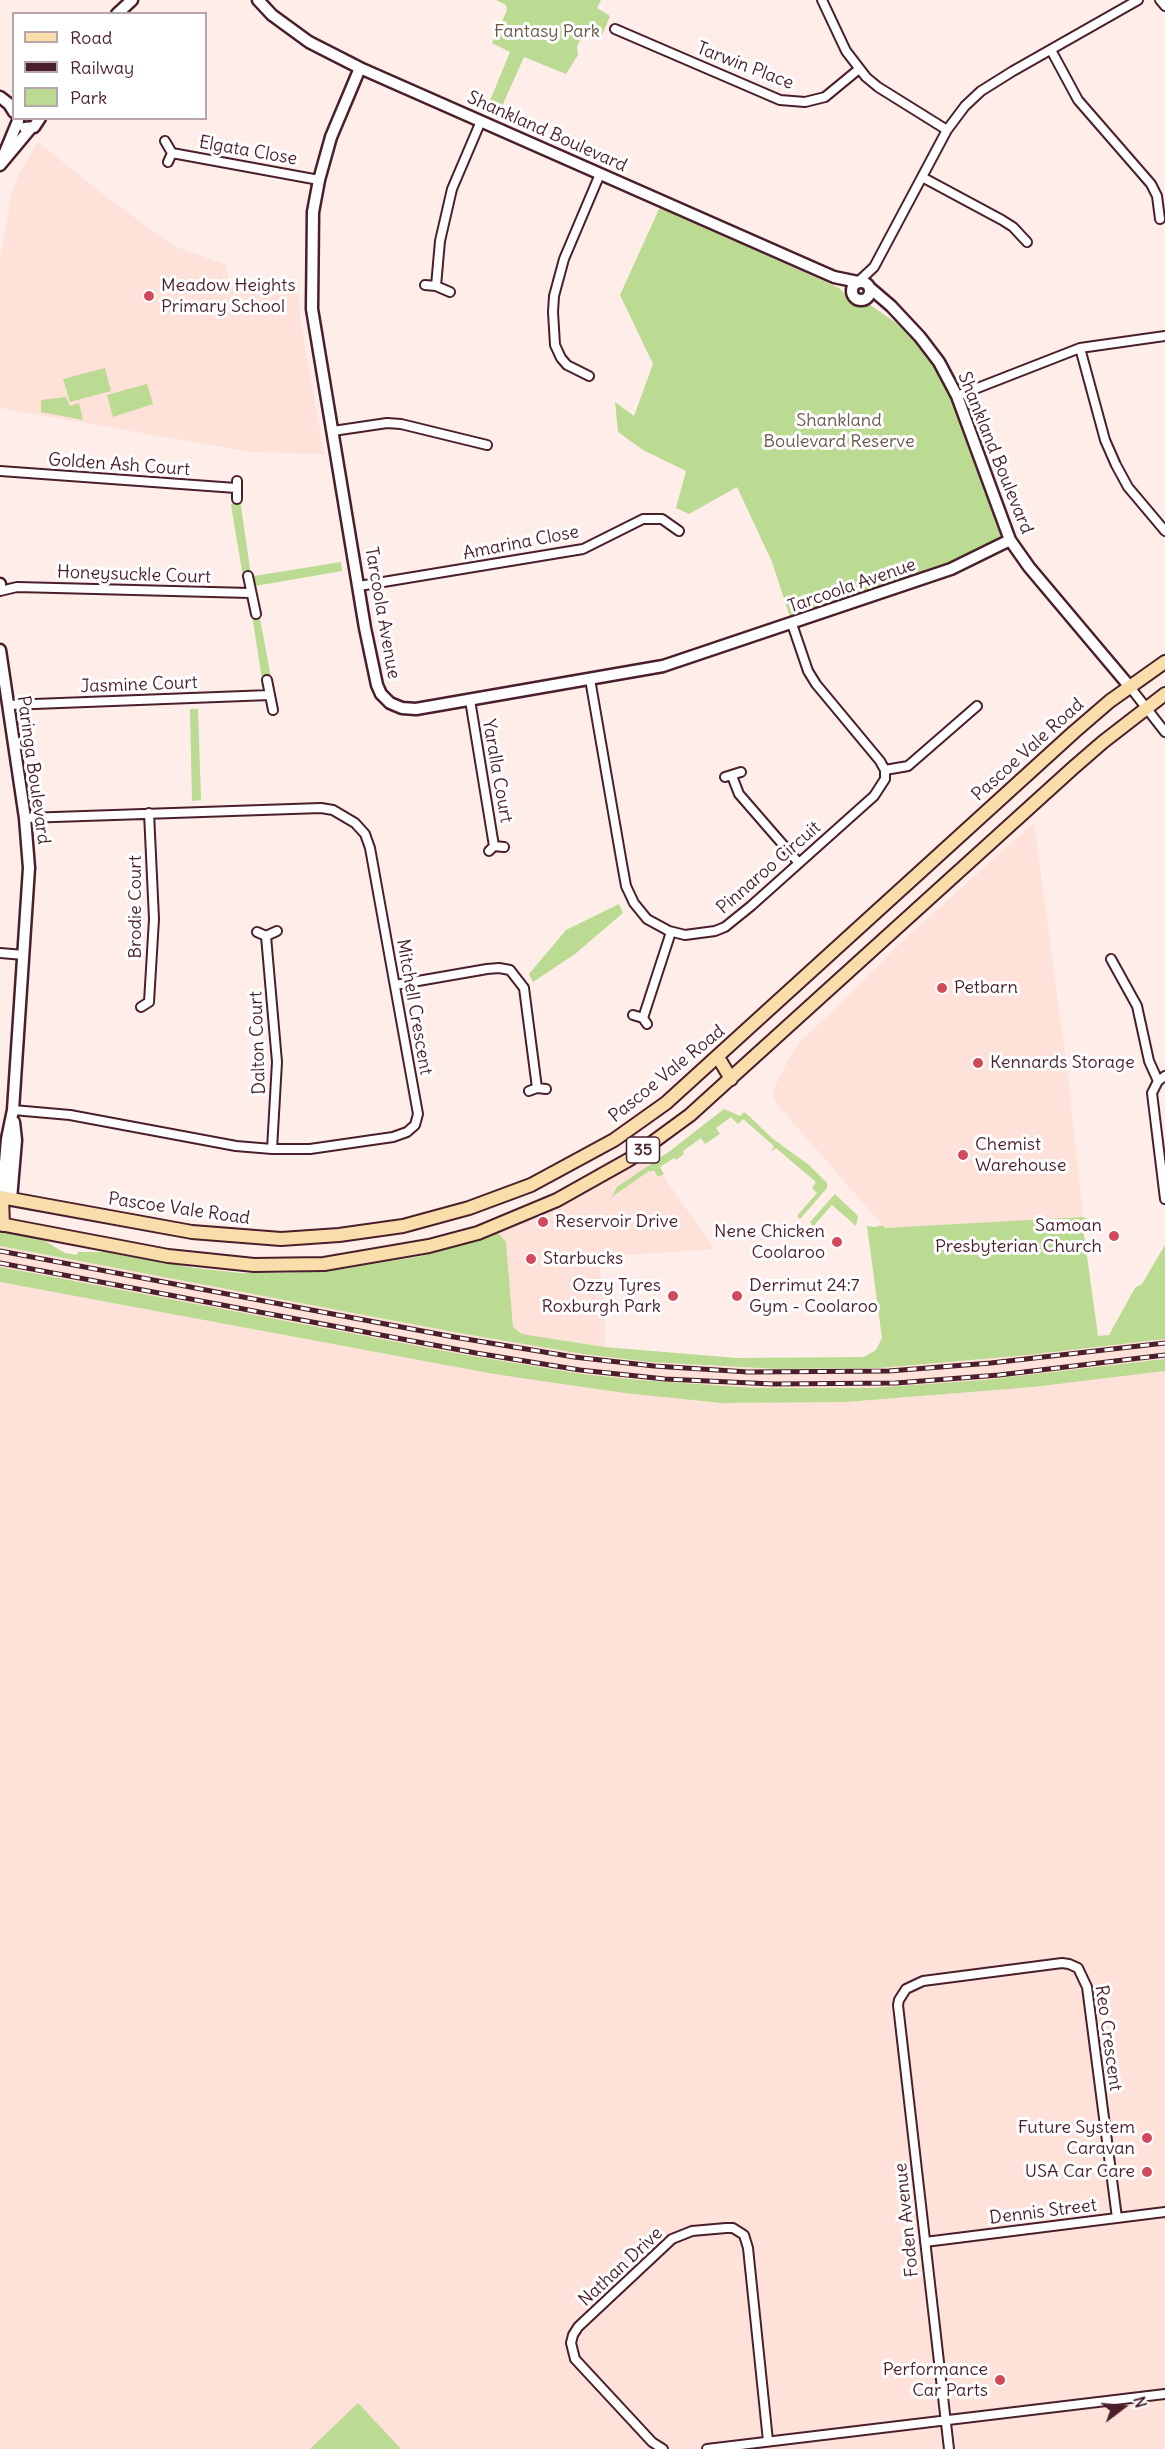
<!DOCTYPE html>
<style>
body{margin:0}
#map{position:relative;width:1165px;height:2449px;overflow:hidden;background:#feede8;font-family:Delius,sans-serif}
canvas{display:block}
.legend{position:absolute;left:12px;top:12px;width:195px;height:108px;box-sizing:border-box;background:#fff;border:2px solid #b7a5aa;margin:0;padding:8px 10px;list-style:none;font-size:18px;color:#4a1f2b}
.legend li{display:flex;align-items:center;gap:12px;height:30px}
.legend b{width:30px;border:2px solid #b7a5aa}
.north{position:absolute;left:1093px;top:2377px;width:60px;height:60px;-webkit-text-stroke:4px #fff;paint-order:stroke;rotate:74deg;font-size:16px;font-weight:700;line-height:24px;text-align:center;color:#4a1f2b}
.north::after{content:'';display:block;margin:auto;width:21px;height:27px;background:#4a1f2b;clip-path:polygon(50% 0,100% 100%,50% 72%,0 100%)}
</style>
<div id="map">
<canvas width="1165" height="2449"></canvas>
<ul class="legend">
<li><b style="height:8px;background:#f9deab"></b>Road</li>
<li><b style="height:8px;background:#4a1f2b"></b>Railway</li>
<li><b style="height:16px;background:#bbda92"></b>Park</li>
</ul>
<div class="north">N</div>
</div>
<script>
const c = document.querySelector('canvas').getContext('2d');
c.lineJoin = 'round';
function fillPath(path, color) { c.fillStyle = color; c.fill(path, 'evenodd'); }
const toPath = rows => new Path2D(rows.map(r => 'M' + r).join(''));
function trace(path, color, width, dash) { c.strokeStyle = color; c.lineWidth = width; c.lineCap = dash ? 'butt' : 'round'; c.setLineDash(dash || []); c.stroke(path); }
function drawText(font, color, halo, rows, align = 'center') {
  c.font = font + ' Delius,sans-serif'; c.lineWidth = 6; c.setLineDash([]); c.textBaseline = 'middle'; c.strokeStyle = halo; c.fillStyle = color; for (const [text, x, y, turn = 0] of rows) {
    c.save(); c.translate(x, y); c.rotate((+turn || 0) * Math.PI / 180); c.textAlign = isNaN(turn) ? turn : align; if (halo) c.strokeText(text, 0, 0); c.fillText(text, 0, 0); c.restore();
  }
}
fillPath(toPath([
 [38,142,109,199,174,246,226,265,229,281,257,286,298,281,300,318,324,454,251,452,0,408,0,261,12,192,21,170],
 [1034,823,1068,1078,1083,1217,885,1228,777,1104,773,1095,776,1084,792,1053,803,1038,838,1007,897,946],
 [638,1153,656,1177,662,1174,714,1249,599,1257,605,1330,604,1347,522,1334,513,1327,506,1242,492,1227],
 [0,1246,459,1333,583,1354,650,1362,778,1369,879,1368,1028,1355,1165,1339,1165,1359,983,1380,871,1388,756,1388,639,1380,582,1374,466,1355,0,1267],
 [0,1282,494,1374,624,1393,722,1403,846,1402,1033,1387,1165,1371,1165,2449,0,2449]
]), '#fee1d8');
fillPath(toPath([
 [496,0,601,0,597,8,610,16,602,35,592,30,583,33,577,47,578,55,566,74,524,57,499,113,487,108,510,52,492,43,507,10,506,5],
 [660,207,839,288,853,303,870,305,895,322,917,342,934,365,947,389,1000,529,1000,536,996,542,950,565,791,620,772,562,737,487,689,514,676,508,686,471,643,450,618,432,615,402,634,416,653,364,620,295],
 [105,368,111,391,70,402,63,379],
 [147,384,153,404,113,417,107,395],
 [66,397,70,406,79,403,83,420,41,412,41,400],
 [237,499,240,499,251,576,243,577,231,505],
 [341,562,342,571,255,586,249,581,254,576],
 [259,614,271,677,262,679,252,615],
 [190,709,198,709,201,800,192,801],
 [619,904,623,913,575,954,533,982,529,974,566,930],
 [724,1109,740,1116,744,1112,748,1115,773,1139,809,1165,827,1183,827,1188,800,1219,797,1216,817,1193,812,1188,816,1182,776,1148,771,1152,774,1146,743,1119,738,1124,731,1117,716,1128,720,1134,705,1144,701,1138,683,1151,684,1154,676,1160,674,1158,660,1167,664,1174,658,1177,654,1171,649,1171,613,1196,609,1202,617,1187,670,1151],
 [835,1194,858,1216,856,1226,832,1205,809,1231,807,1230,812,1224,810,1222],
 [1083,1217,1087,1219,1082,1220,1098,1336,1109,1335,1135,1288,1142,1284,1165,1245,1165,1339,1028,1355,879,1368,778,1369,650,1362,583,1354,459,1333,0,1246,0,1232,43,1240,65,1253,77,1255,78,1252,104,1252,194,1268,240,1273,287,1273,336,1270,422,1256,498,1233,506,1242,513,1327,522,1334,604,1347,737,1358,864,1357,876,1350,882,1338,867,1226,875,1227,882,1225,885,1228],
 [0,1267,466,1355,582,1374,639,1380,756,1388,871,1388,983,1380,1165,1359,1165,1371,1033,1387,846,1402,722,1403,624,1393,494,1374,0,1282],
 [358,2403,401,2449,310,2449]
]), '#bbda92');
const street = toPath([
 [822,0,846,51,866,77,878,87,947,130],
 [1160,0,1165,6],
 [615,29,780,100,805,102,825,97,859,69],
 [1051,50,1078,100,1151,184,1157,196,1160,219],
 [165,141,172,153],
 [172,153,319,180],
 [168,162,172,153],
 [922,177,1002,220,1013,227,1027,242],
 [859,281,874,267,947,130,965,106,981,91,1013,71,1138,0],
 [425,285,436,286,450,292],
 [436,286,440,241,452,189,481,121],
 [1080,348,1105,440,1116,465,1128,487,1165,531],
 [589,376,567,365,561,358,555,345,553,312,554,296,564,259,600,174],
 [957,396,1080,348,1165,336],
 [333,431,387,423,401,424,487,445],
 [0,471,236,488],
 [237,481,237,499],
 [248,576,256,614],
 [359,586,583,549,643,519,662,519,679,531],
 [0,591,17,587,250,593],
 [590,679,622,864,626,886,634,903,647,919,669,931,685,935,715,931,725,927,751,906,874,796,885,779,885,770,880,761,816,684,808,671,792,624],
 [267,680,273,710],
 [1130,687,1165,732],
 [470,700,494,846],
 [8,705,270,695],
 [885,770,908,766,977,706],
 [732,776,739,794,798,862],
 [725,777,741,772],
 [489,851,494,846,504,847],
 [257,932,266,936],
 [266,936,277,1062,272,1149],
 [266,936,277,931],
 [0,953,24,955],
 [1111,959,1137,1006,1149,1061,1158,1081],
 [395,985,487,969,499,968,510,970,524,988,537,1088],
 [149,1002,154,919,149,813],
 [141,1007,149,1002],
 [633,1015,643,1018,647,1024],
 [643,1018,671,932],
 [1165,1076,1158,1081,1152,1093,1165,1199],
 [529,1091,537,1088,546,1089],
 [13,1110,70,1115,236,1146,272,1149,310,1149,393,1137,407,1132,415,1125,418,1114,370,848,365,834,355,823,333,810,321,808,25,818],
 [925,2242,1165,2212],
 [663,2449,652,2442,575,2359,571,2343,573,2335,578,2327,672,2239,692,2231,726,2228,733,2228,744,2235,748,2248,768,2441],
 [707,2449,1165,2394],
 [949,2449,898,2005,899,2000,906,1989,923,1981,1062,1963,1069,1964,1078,1968,1087,1987,1117,2218]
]);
const secondary = toPath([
 [258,0,272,15,309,42,360,68,834,277,858,282],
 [117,14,132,0],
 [360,68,331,137,319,180,313,212,312,309,365,628,377,685,381,694,390,703,402,708,416,709,663,666,951,569,1010,540],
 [0,97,9,104,14,112],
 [25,128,34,127,40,118],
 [3,157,18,121],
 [0,165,30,129],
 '852 291a9 9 0 1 1 18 0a9 9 0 1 1-18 0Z',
 [870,288,891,306,920,337,939,362,957,396,1010,540,1029,567,1130,687],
 [0,584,0,586],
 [0,650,25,818,29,868,13,1110,7,1139,2,1197],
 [11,1199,16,1140,14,1122]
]);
const primary = toPath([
 [718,1057,731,1079],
 [0,1197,192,1232,281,1239,339,1235,403,1226,469,1208,531,1185,614,1140,666,1103,1074,732,1110,701,1165,662],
 [2,1197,3,1225],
 [0,1224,168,1256,254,1265,324,1264,429,1246,478,1233,557,1200,630,1159,690,1115,1073,768,1103,742,1165,694]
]);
trace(street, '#4a1f2b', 12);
trace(secondary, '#4a1f2b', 15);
trace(primary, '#4a1f2b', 16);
trace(street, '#fff', 8);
trace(secondary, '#fff', 10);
trace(primary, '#f9deab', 12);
const rail = toPath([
 [0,1251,454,1337,574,1357,654,1366,748,1372,889,1371,991,1363,1165,1343],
 [0,1263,476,1353,580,1370,665,1379,773,1384,896,1383,999,1375,1165,1355]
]);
trace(rail, '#4a1f2b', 5);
trace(rail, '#fff', 3, [9]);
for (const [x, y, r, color] of [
 [149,296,6,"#d1495b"],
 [942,988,6,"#d1495b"],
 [978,1063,6,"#d1495b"],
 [963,1155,6,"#d1495b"],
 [543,1222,6,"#d1495b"],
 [1114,1236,6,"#d1495b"],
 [837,1242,6,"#d1495b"],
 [531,1259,6,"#d1495b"],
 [673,1296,6,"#d1495b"],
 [737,1296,6,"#d1495b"],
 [1147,2138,6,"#d1495b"],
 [1147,2172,6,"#d1495b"],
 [1000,2380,6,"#d1495b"]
]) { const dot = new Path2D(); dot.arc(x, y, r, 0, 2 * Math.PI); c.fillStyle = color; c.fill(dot); trace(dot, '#fff', 2); }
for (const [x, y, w] of [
 [643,1150,33]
]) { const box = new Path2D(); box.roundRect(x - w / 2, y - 13, w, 26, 4.5); c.fillStyle = '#fff'; c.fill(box); trace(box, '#4a1f2b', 1.5); }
drawText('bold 16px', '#4a1f2b', null, [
 ["35",643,1150]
]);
drawText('18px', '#6c574a', '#fff', [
 ["Fantasy Park",547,32],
 ["Shankland",839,421],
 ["Boulevard Reserve",839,442]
]);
drawText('18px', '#4a1f2b', '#fff', [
 ["Tarwin Place",745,66,21],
 ["Shankland Boulevard",547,132,24],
 ["Elgata Close",248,151,10],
 ["Shankland Boulevard",995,453,68],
 ["Golden Ash Court",119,465,4],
 ["Amarina Close",521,543,-11],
 ["Honeysuckle Court",134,575,2],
 ["Tarcoola Avenue",852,586,-19],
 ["Tarcoola Avenue",382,613,80],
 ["Jasmine Court",139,685,-2],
 ["Pascoe Vale Road",1028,750,-42],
 ["Paringa Boulevard",33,770,82],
 ["Yaralla Court",497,771,80],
 ["Pinnaroo Circuit",769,868,-41],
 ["Brodie Court",136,907,-90],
 ["Mitchell Crescent",414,1007,80],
 ["Dalton Court",258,1043,-92],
 ["Pascoe Vale Road",667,1074,-39],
 ["Pascoe Vale Road",179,1209,8],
 ["Reo Crescent",1108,2038,82],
 ["Dennis Street",1043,2212,-7],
 ["Foden Avenue",907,2220,-96],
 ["Nathan Drive",621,2267,-43]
]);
drawText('18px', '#4a1f2b', '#fff', [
 ["Meadow Heights",161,286],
 ["Primary School",161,307],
 ["Petbarn",954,988],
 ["Kennards Storage",990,1063],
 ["Chemist",975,1145],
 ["Warehouse",975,1166],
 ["Reservoir Drive",555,1222],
 ["Samoan",1102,1226,"right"],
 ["Presbyterian Church",1102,1247,"right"],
 ["Nene Chicken",825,1232,"right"],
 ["Coolaroo",825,1253,"right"],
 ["Starbucks",543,1259],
 ["Ozzy Tyres",661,1286,"right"],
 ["Roxburgh Park",661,1307,"right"],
 ["Derrimut 24:7",749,1286],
 ["Gym - Coolaroo",749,1307],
 ["Future System",1135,2128,"right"],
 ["Caravan",1135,2149,"right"],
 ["USA Car Care",1135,2172,"right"],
 ["Performance",988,2370,"right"],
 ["Car Parts",988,2391,"right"]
], 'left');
</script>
